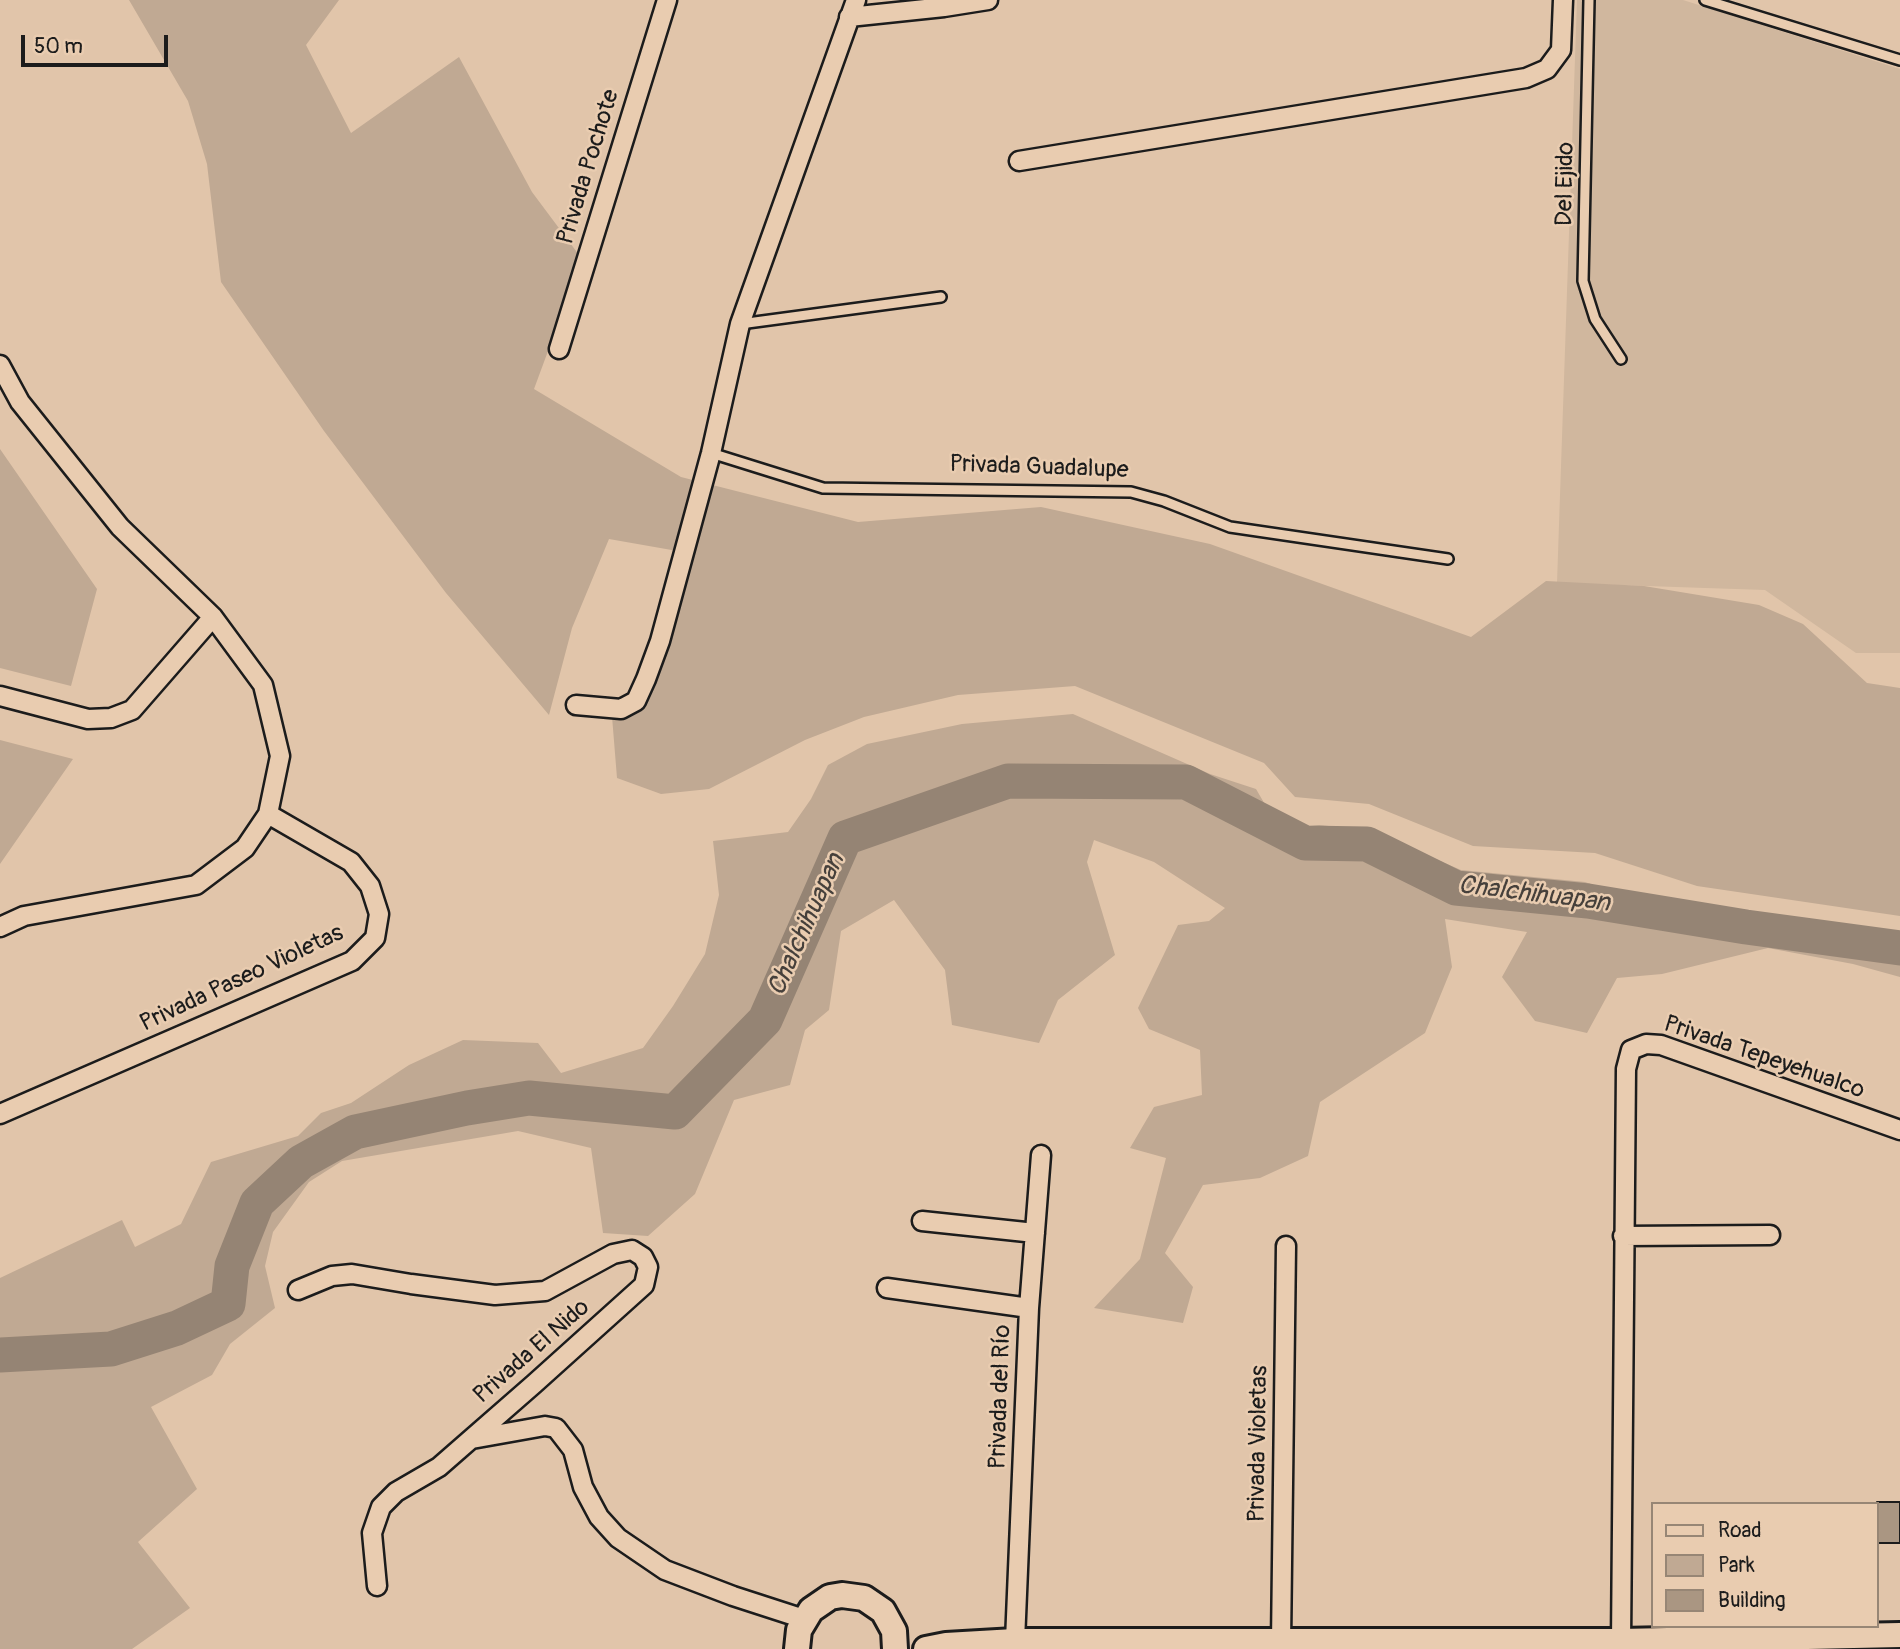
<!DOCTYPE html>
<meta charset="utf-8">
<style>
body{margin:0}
#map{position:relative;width:1900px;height:1649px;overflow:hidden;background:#e1c5aa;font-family:Pangolin,sans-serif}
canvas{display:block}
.legend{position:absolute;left:1651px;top:1502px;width:228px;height:126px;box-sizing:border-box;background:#e9ccb0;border:2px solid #978675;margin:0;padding:9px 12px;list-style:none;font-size:21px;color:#1c1c1c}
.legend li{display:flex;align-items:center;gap:14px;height:35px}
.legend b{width:35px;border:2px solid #978675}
.scale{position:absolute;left:21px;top:35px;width:147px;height:32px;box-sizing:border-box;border:4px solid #1c1c1c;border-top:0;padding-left:9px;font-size:21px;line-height:24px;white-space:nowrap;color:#1c1c1c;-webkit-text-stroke:5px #e9ccb0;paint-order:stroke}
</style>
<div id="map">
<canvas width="1900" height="1649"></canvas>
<ul class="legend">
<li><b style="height:9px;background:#e9ccb0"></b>Road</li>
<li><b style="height:19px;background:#c0a993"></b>Park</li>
<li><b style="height:19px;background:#aa9682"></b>Building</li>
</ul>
<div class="scale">50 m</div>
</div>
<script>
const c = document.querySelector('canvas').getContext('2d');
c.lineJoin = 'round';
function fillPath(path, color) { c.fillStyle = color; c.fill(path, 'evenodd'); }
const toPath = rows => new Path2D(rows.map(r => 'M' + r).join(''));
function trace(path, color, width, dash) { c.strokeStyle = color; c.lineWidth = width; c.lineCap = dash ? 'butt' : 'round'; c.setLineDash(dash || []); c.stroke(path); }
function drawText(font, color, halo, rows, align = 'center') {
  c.font = font + ' Pangolin,sans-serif'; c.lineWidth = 5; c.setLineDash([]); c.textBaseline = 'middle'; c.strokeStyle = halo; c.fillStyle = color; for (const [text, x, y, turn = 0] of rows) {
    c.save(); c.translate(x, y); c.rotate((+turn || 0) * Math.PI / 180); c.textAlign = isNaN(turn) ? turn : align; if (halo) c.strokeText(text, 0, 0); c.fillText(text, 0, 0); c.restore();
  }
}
fillPath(toPath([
 [1577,0,1683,0,1900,69,1900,653,1856,653,1765,590,1557,583]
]), '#d0b79e');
fillPath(toPath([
 [129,0,339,0,306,45,351,133,459,57,532,192,582,259,534,389,681,477,858,522,1041,507,1210,544,1471,637,1546,581,1644,586,1759,605,1803,624,1867,683,1900,688,1900,916,1697,886,1595,853,1473,846,1369,804,1295,797,1264,763,1075,686,958,695,864,717,805,740,709,789,661,794,617,778,611,704,648,692,683,552,609,539,572,628,549,715,446,593,324,431,221,282,207,164,188,101],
 [0,449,97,589,71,686,0,668],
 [1073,714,1210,774,1256,789,1270,813,1290,828,1319,825,1369,830,1461,870,1585,882,1662,909,1696,912,1746,927,1804,928,1858,942,1900,948,1900,977,1853,964,1768,948,1662,974,1617,978,1587,1033,1535,1021,1502,977,1527,932,1445,919,1452,967,1425,1033,1320,1102,1308,1156,1260,1178,1203,1185,1165,1253,1193,1287,1183,1323,1094,1308,1140,1259,1166,1158,1130,1148,1154,1107,1202,1095,1200,1050,1149,1029,1138,1008,1178,925,1209,921,1225,908,1154,862,1094,840,1087,862,1115,955,1058,1000,1039,1043,952,1025,945,970,894,900,841,931,829,1010,805,1030,790,1085,734,1100,695,1194,648,1236,603,1233,591,1148,518,1131,342,1161,309,1182,273,1232,265,1266,275,1308,230,1344,212,1375,151,1407,197,1489,138,1542,190,1608,132,1649,0,1649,0,1278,122,1220,135,1247,181,1224,211,1162,298,1136,321,1113,351,1103,409,1065,463,1040,538,1043,561,1073,643,1048,673,1006,705,954,719,895,713,841,788,832,811,799,828,765,867,744,962,724],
 [0,740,73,759,0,864]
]), '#c0a993');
trace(toPath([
 [0,1355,111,1349,177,1328,228,1304,232,1266,257,1203,301,1162,355,1132,467,1108,529,1098,675,1112,765,1020,845,838,1008,781,1186,782,1305,843,1367,844,1456,888,1588,901,1746,927,1900,948]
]), '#958474', 35);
const building = toPath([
 [1877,1502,1900,1502,1900,1543,1877,1543,1877,1502]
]);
fillPath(building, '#aa9682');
trace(building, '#1c1c1c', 2);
const lane = toPath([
 [1589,0,1583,281,1595,319,1621,359],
 [1705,0,1900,60],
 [740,324,941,297],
 [711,453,823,488,1131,492,1164,501,1230,527,1448,559]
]);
const street = toPath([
 [849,17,944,7,988,0],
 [1019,161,1526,78,1547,69,1561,50,1563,0],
 [559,349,667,0],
 [0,365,20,402,120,527,213,617,263,685,280,756,268,814,245,848,196,885,24,916,0,927],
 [0,696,88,719,111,718,132,710,213,617],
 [576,705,621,709,636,701,646,679,660,641,711,453,740,324,856,0],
 [0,1114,352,961,375,938,379,914,370,886,351,862,268,814],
 [922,1221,1035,1233],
 [1623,1236,1770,1235],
 [887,1288,1029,1308],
 [298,1290,332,1276,352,1274,411,1284,495,1295,545,1291,613,1254,632,1250,643,1257,648,1267,644,1285,534,1384,439,1467,396,1492,381,1507,372,1533,377,1586],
 [472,1439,545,1426,556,1428,573,1450,583,1487,599,1517,618,1538,665,1570,733,1596,804,1619],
 [1015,1641,1029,1308,1041,1155],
 [1621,1641,1626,1069,1631,1050,1646,1044,1661,1045,1900,1130],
 [1281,1642,1286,1246]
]);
const secondary = toPath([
 [797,1649,799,1630,811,1610,830,1597,842,1595,864,1598,883,1611,894,1631,895,1649],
 [926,1649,946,1645,1015,1641,1621,1641,1900,1635]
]);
trace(lane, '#1c1c1c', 14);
trace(street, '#1c1c1c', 23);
trace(secondary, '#1c1c1c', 30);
trace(lane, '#e9ccb0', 9);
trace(street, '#e9ccb0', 18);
trace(secondary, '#e9ccb0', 24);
drawText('24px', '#1c1c1c', '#e9ccb0', [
 ["Privada Pochote",589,167,-73],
 ["Del Ejido",1566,184,-89],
 ["Privada Guadalupe",1039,468,2],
 ["Privada Paseo Violetas",242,979,-25],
 ["Privada Tepeyehualco",1764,1058,19],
 ["Privada El Nido",532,1352,-41],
 ["Privada del Río",1001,1397,-88],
 ["Privada Violetas",1259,1444,-89]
]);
drawText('italic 26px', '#46403b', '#e9ccb0', [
 ["Chalchihuapan",1534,895,7],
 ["Chalchihuapan",807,925,-66]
]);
</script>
